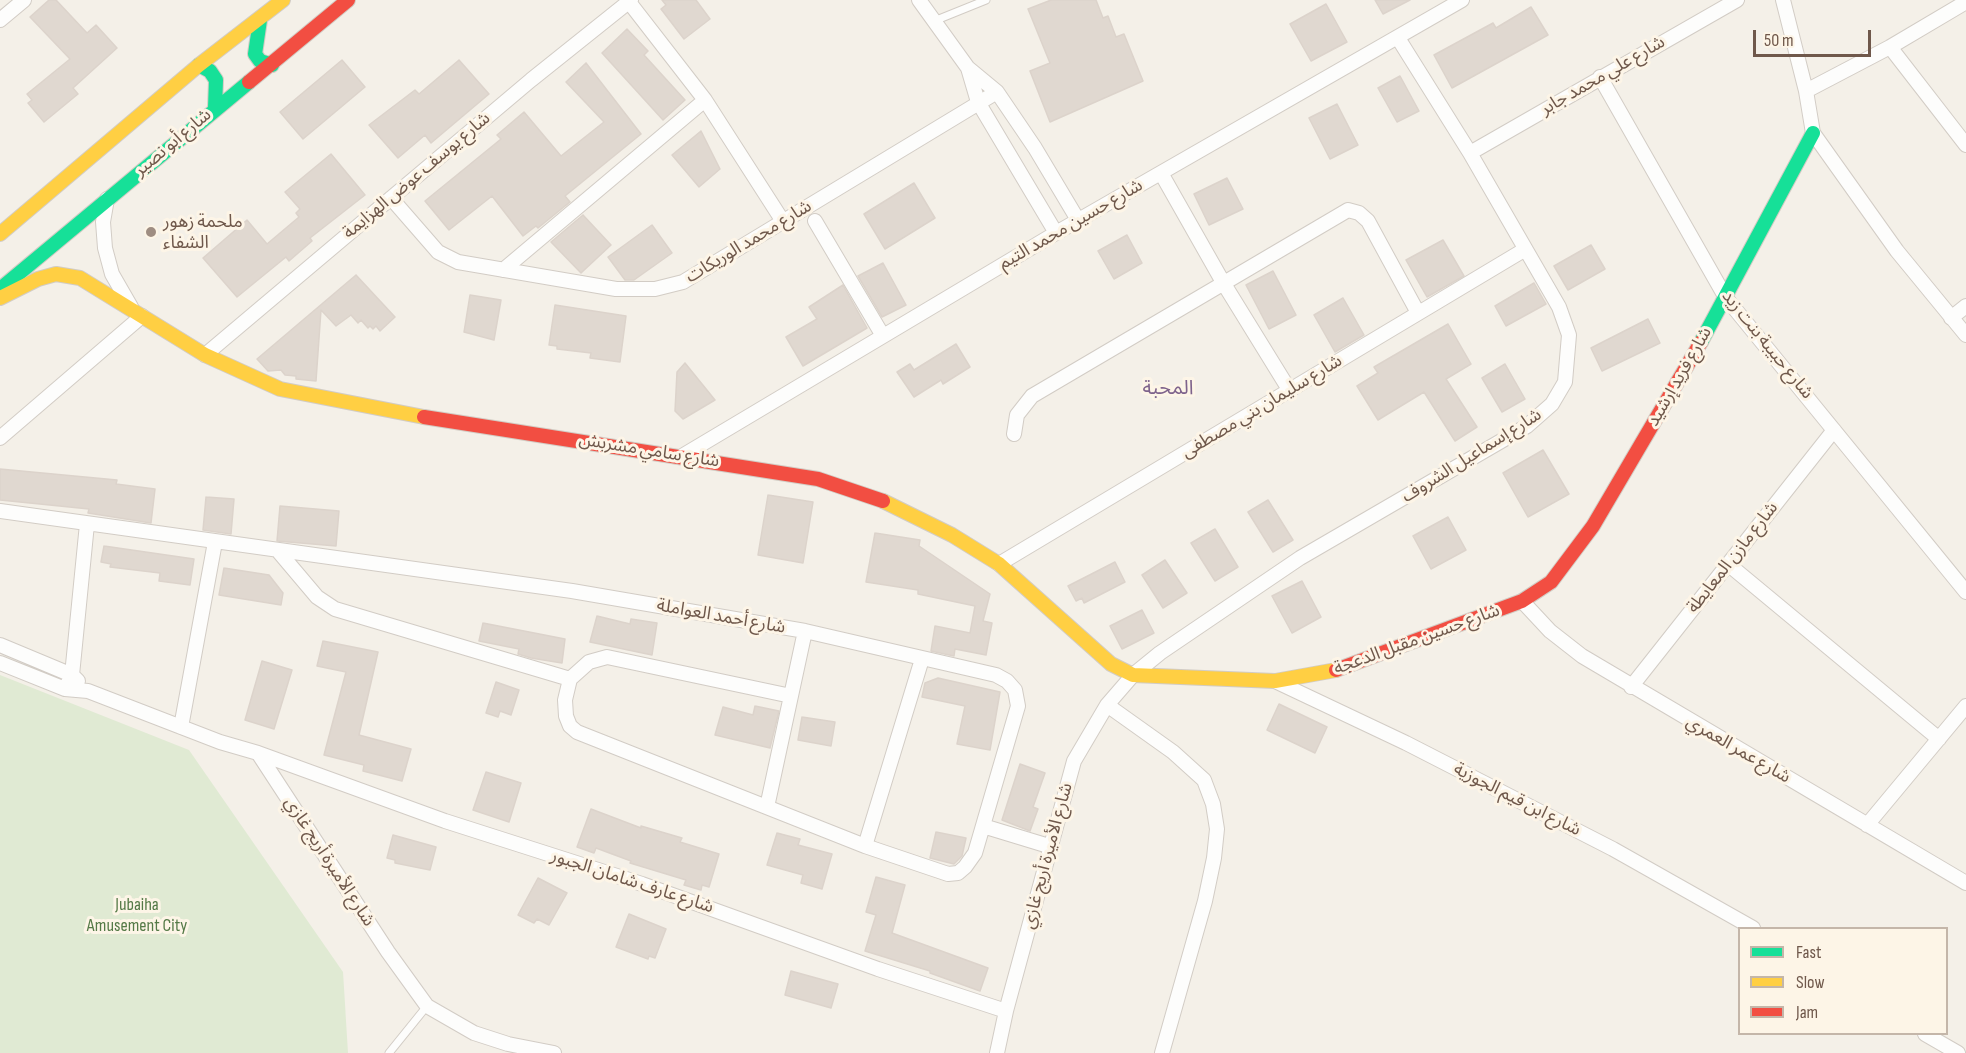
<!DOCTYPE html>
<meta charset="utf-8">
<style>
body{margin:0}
#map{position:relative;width:1966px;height:1053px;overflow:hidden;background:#f4f0e8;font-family:"Sofia Sans Condensed",sans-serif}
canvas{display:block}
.legend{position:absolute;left:1738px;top:927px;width:210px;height:108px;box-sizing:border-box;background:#fdf5e7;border:2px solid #c4b6a9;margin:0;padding:8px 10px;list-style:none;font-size:18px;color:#6f584b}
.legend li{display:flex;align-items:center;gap:12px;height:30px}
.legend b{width:30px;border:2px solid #c4b6a9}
.scale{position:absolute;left:1753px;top:30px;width:118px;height:27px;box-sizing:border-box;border:3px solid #6f584b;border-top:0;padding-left:8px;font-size:18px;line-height:21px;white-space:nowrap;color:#6f584b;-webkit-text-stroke:4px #fdf5e7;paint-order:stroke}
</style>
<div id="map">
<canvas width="1966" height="1053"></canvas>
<ul class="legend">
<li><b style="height:8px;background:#16e098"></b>Fast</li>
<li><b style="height:8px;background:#ffcf43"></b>Slow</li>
<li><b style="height:8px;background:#f24e42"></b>Jam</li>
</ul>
<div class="scale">50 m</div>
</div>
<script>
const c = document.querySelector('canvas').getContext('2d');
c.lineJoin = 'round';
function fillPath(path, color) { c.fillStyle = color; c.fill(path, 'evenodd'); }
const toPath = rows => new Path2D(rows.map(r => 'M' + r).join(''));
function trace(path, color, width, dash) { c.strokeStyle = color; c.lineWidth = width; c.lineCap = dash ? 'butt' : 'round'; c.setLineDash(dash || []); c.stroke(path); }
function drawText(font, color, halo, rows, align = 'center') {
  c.font = font + ' "Sofia Sans Condensed","Noto Sans Arabic",sans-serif'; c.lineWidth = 6; c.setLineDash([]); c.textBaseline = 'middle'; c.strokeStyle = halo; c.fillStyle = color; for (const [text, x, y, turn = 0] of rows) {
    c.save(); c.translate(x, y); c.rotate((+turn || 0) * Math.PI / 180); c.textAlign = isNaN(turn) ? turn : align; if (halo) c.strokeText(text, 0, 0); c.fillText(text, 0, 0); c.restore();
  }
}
fillPath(toPath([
 [0,675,189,750,343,972,348,1053,0,1053]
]), '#e0ead3');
const building = toPath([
 [49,0,56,0,87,33,96,25,117,48,73,88,78,94,44,122,28,103,32,100,27,94,70,59,30,17,49,0],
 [662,0,696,0,710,19,684,39,661,9,666,5,662,0],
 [1051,0,1096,0,1103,18,1108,16,1116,37,1124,34,1143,81,1050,122,1030,71,1050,63,1028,9,1051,0],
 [1375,0,1410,0,1383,14,1375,0],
 [1326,4,1347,42,1311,61,1290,24,1326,4],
 [1531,7,1548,35,1452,88,1434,55,1493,23,1496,28,1531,7],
 [627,29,648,51,644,55,685,100,663,120,602,53,627,29],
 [342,60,365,87,303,139,280,112,342,60],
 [459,60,489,94,431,143,425,135,398,158,369,125,415,90,419,94,459,60],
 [586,63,641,134,565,196,570,202,538,228,536,226,523,236,492,196,449,230,425,201,501,139,497,135,524,112,561,156,604,122,566,82,586,63],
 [1400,76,1419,111,1397,122,1378,88,1400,76],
 [1337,104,1358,145,1330,159,1309,118,1337,104],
 [701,131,720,169,699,187,672,155,701,131],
 [331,154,365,195,310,238,312,241,289,261,286,257,237,297,203,258,247,220,267,244,299,217,296,213,300,209,285,192,331,154],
 [1227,178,1243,209,1209,225,1194,194,1227,178],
 [914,183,935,218,885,249,864,214,914,183],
 [583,215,611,245,581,273,551,242,583,215],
 [652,225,672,253,634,280,625,280,608,257,652,225],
 [1127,235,1142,263,1114,279,1098,251,1127,235],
 [1443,240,1464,276,1427,297,1406,260,1443,240],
 [1591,245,1605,269,1568,290,1554,266,1591,245],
 [883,263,906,305,882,317,858,276,883,263],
 [1273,271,1296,315,1269,329,1246,285,1273,271],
 [356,275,395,317,380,331,376,326,373,329,370,326,368,328,361,320,358,323,351,315,336,326,321,310,316,381,296,379,296,376,285,375,281,370,268,371,257,359,356,275],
 [1534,283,1546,304,1506,326,1495,306,1534,283],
 [843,285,867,328,803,366,786,337,817,319,809,307,843,285],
 [470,295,501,300,494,340,464,332,470,295],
 [1343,298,1364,335,1335,352,1314,315,1343,298],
 [555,305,626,316,620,362,590,358,591,353,557,349,557,346,549,345,555,305],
 [1648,319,1660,343,1602,371,1591,348,1648,319],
 [1448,324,1471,364,1446,379,1477,427,1455,441,1424,392,1378,420,1357,386,1378,373,1374,367,1448,324],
 [956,344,970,367,943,384,941,380,914,397,897,372,910,364,914,370,956,344],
 [685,363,715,400,683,419,675,411,677,372,685,363],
 [1505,364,1525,399,1502,412,1482,378,1505,364],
 [1543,450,1569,494,1528,517,1503,473,1543,450],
 [0,469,117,480,116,484,155,489,151,523,88,513,89,509,0,500,0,469],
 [768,495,813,502,803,563,758,555,768,495],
 [206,497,234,499,231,534,203,530,206,497],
 [1268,500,1293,540,1273,552,1248,512,1268,500],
 [280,506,339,511,336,546,277,541,280,506],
 [1448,517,1466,550,1431,569,1413,536,1448,517],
 [1215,529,1238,567,1215,581,1191,543,1215,529],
 [875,533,920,540,919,546,990,594,983,621,992,623,986,655,955,649,954,656,931,651,935,626,970,633,975,606,918,594,918,590,866,582,875,533],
 [104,546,194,559,190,585,159,581,160,573,110,567,111,564,101,562,104,546],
 [1165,560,1187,593,1163,608,1142,575,1165,560],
 [1115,562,1125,582,1084,603,1082,598,1076,601,1068,586,1115,562],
 [224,568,269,575,283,593,281,605,219,595,224,568],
 [1302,581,1321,617,1292,633,1272,596,1302,581],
 [1142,610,1154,633,1122,649,1110,626,1142,610],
 [597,616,630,624,631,619,657,623,652,655,590,642,597,616],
 [483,623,565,639,562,663,531,658,518,654,519,649,479,641,483,623],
 [323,641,378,652,359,735,411,749,402,781,363,771,364,765,324,755,346,672,317,666,323,641],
 [262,661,292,670,274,729,245,720,262,661],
 [938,678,1000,692,990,750,957,744,965,706,922,697,925,683,938,678],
 [496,682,519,690,511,715,500,711,498,717,486,713,496,682],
 [1279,704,1327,727,1315,753,1267,730,1279,704],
 [755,706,779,711,770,748,715,735,723,707,753,715,755,706],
 [802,717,835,722,831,746,798,740,802,717],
 [1020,764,1045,773,1033,807,1038,809,1030,831,1002,820,1020,764],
 [486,772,521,783,509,822,473,810,486,772],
 [591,809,641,828,641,826,682,838,680,842,719,854,709,887,702,885,701,890,684,885,686,880,630,863,631,861,596,848,594,853,577,847,591,809],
 [936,832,966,838,962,856,954,864,930,858,936,832],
 [777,833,800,839,798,845,832,854,822,889,801,883,803,875,767,865,777,833],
 [393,835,436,847,430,870,395,863,395,860,387,858,393,835],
 [876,877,905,885,892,933,988,968,980,991,930,973,930,971,865,951,876,915,866,912,876,877],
 [538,878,567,893,549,925,537,919,534,923,518,915,538,878],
 [629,914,666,929,655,958,649,956,648,959,616,947,629,914],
 [791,971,838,984,831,1008,785,995,791,971]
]);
fillPath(building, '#e0d8d0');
trace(building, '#dcd3cb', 1.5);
const lane = toPath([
 [934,21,986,0],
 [389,1053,427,1006]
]);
const street = toPath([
 [919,0,968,68,997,92,1035,148,1078,220],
 [1783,0,1806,91,1813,133,1897,251,1966,335],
 [629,2,705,100,784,223],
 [0,20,24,0],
 [1890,47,1966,145],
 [968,68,978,102,1056,233],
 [1600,77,1726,298,1966,592],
 [1806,91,1890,47,1966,2],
 [1470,153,1737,0],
 [1161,173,1224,284,1290,391],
 [391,198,438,252,458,262,616,289,655,289,683,282,997,92],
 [107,199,103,222,105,248,112,274,131,307],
 [815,221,883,336],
 [503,270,705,100],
 [1951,318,1966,306],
 [205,355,531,80,631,0],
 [1014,434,1017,415,1032,396,1348,210,1359,213,1368,221,1417,311],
 [0,438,142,316],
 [682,456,1056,233,1462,0],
 [0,511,572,591,805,631,996,675,1007,681,1015,690,1018,706,975,853,965,867,958,873,948,874,865,846,577,732,570,726,566,716,565,700,570,679,589,662,607,657,791,696],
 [279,552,317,597,335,609,570,679],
 [999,564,1524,250],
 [1728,564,1939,739],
 [1522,601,1550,631,1582,656,1966,883],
 [0,645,72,675,78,681],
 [0,663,65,689,88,691,220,742,258,753,445,821,642,884,878,969,1006,1011],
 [1275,681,1406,743,1613,849,1753,928],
 [1631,687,1834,430],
 [65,689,72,675,87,524],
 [1107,705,1173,752,1204,780,1213,804,1217,829,1214,858,1205,901,1162,1053],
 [181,727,215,542],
 [258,753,388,952,427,1006,474,1033,508,1044,554,1053],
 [767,807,805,631],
 [1867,825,1966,706],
 [983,826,1052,847],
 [865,846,922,659],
 [1925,1034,1958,1053],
 [997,1053,1006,1011,1074,761,1107,705,1133,675,1160,653,1300,558,1527,426,1552,404,1565,382,1569,335,1559,307,1470,153,1398,38]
]);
const fast = toPath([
 [260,20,255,54,260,61,272,65],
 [199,65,210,71,216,80,215,108],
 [0,289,249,82],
 [1701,342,1813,133]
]);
const slow = toPath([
 [0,234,199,65,283,0],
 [0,298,38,279,56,274,80,278,205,355,280,389,424,417],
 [883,501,952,535,999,564,1111,664,1133,675,1275,681,1336,670]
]);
const jam = toPath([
 [249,82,348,0],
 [424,417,818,479,883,501],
 [1336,670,1522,601,1551,582,1593,526,1701,342]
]);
trace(lane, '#d2ccc5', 9);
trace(street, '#d2ccc5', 16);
trace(fast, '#d2ccc4', 16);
trace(slow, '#d2ccc4', 16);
trace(jam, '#d2ccc4', 16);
trace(lane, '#fdfdfc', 7);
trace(street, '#fdfdfc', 14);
trace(fast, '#16e098', 14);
trace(slow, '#ffcf43', 14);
trace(jam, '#f24e42', 14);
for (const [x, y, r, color] of [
 [151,232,6,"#9e8d82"]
]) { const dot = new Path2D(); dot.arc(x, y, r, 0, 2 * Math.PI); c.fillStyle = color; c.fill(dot); trace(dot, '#fdf5e7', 2); }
drawText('18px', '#6f584b', '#fdf5e7', [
 ["شارع علي محمد جابر",1603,76,-30],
 ["شارع أبو نصير",173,143,-40],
 ["شارع يوسف عوض الهزايمة",417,176,-40],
 ["شارع حسين محمد التيم",1071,225,-30],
 ["شارع محمد الوريكات",749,242,-31],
 ["شارع حبيبة بنت زيد",1767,345,51],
 ["شارع فريد إرشيد",1680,377,-60],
 ["شارع سليمان بني مصطفى",1262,407,-31],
 ["شارع سامي مشربش",649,451,9],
 ["شارع إسماعيل الشروف",1472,456,-32],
 ["شارع مازن المعايطة",1733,558,-52],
 ["شارع أحمد العواملة",721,617,10],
 ["شارع حسين مقبل الدعجة",1417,640,-20],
 ["شارع عمر العمري",1738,750,30],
 ["شارع ابن قيم الجوزية",1517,800,27],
 ["شارع الأميرة أريج غازي",1048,856,-75],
 ["شارع الأميرة أريج غازي",329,862,57],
 ["شارع عارف شامان الجبور",632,882,18]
]);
drawText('18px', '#6f584b', '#fdf5e7', [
 ["ملحمة زهور",163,222],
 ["الشفاء",163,243]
], 'left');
drawText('18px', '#557a47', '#fdf5e7', [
 ["Jubaiha",137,905],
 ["Amusement City",137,926]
]);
drawText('20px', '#7e638c', '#fdf5e7', [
 ["المحبة",1168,389]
]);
</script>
